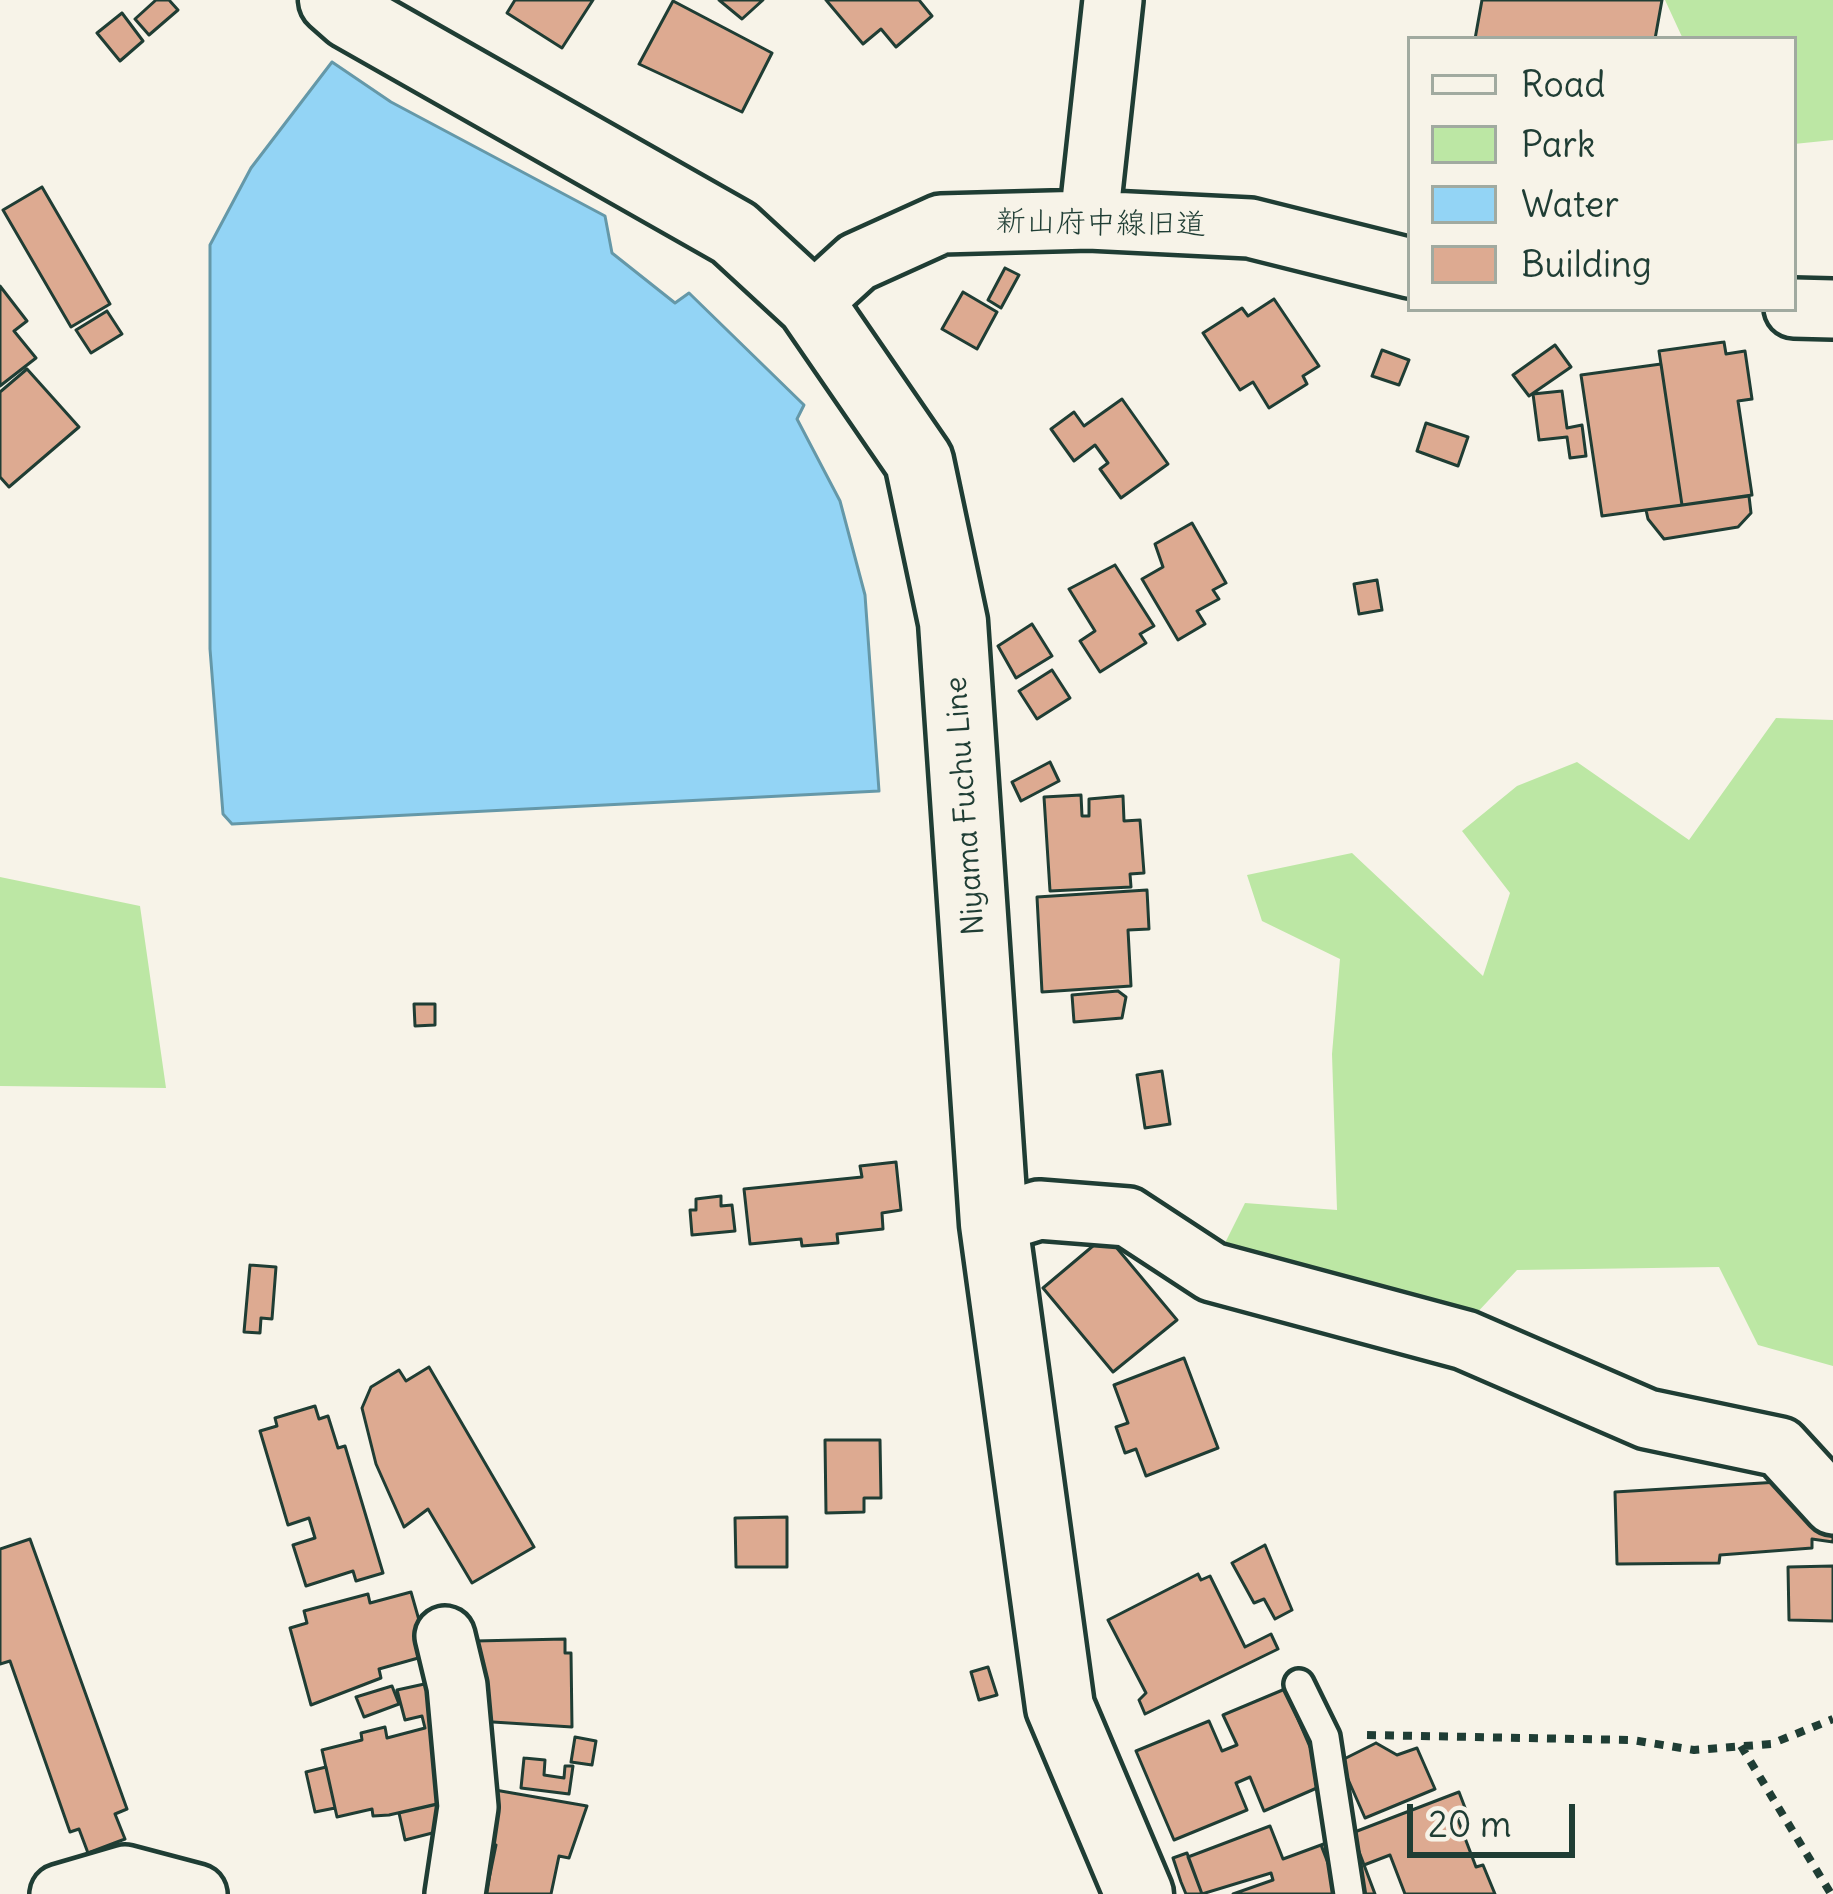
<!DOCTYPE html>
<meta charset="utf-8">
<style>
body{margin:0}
#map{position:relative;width:1833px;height:1894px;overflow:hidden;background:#f7f3e8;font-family:Delius,sans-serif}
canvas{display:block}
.legend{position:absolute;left:1407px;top:36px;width:390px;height:276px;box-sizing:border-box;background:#f7f3e8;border:3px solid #a1aaa0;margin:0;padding:15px 21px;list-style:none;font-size:36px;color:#1f3d34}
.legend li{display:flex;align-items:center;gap:24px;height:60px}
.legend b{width:60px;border:3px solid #a1aaa0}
.scale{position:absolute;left:1407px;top:1804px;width:168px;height:54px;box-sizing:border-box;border:6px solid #1f3d34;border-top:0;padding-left:15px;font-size:36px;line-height:42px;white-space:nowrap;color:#1f3d34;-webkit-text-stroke:9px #f7f3e8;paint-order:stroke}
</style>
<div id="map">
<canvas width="1833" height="1894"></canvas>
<ul class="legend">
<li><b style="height:15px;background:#f7f3e8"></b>Road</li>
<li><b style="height:33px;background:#bce7a4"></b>Park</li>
<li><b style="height:33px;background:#93d4f5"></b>Water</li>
<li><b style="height:33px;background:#ddaa91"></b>Building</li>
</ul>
<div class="scale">20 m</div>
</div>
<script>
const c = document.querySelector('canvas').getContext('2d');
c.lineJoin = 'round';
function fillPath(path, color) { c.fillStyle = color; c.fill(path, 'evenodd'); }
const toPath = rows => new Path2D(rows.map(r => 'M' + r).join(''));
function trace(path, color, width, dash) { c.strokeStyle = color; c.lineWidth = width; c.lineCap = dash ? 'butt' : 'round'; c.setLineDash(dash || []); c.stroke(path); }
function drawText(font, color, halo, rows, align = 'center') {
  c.font = font + ' Delius,"Klee One",sans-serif'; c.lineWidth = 12; c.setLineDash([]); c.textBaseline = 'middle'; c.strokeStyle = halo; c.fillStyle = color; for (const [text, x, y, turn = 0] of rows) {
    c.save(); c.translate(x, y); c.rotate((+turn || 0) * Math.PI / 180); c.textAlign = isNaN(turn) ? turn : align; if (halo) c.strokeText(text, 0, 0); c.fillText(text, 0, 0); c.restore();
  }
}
fillPath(toPath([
 [1665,0,1833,0,1833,140,1794,144,1794,39,1683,39],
 [1776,718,1833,720,1833,1366,1758,1345,1719,1267,1517,1270,1458,1333,1214,1265,1245,1203,1337,1210,1332,1054,1340,959,1262,921,1247,875,1352,853,1483,976,1510,893,1462,831,1517,786,1577,762,1689,840],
 [0,877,140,906,166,1088,0,1086]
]), '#bce7a4');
const water = toPath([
 [332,62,391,102,605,216,612,253,675,303,689,293,804,405,797,419,840,501,865,595,879,791,232,824,223,814,210,649,210,245,251,168,332,62]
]);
fillPath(water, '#93d4f5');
trace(water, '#6598a8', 3);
const building = toPath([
 [156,0,169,0,178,10,149,35,135,19,156,0],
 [515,0,593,0,562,48,507,13,515,0],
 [719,0,763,0,742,19,719,0],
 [826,0,919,0,932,16,896,47,881,29,863,44,826,0],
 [1482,0,1662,0,1655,39,1475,39,1482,0],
 [673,1,772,53,742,112,639,64,673,1],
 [122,13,143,41,120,61,97,33,122,13],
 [42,187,110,304,71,327,3,210,42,187],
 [1005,268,1019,275,1001,308,988,300,1005,268],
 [0,286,27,321,14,331,36,358,0,386,0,286],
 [963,292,997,312,977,349,942,329,963,292],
 [1274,299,1319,366,1303,376,1307,384,1269,408,1253,382,1240,390,1203,333,1242,308,1248,316,1274,299],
 [107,311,122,334,91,353,76,330,107,311],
 [1724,342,1726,354,1745,351,1752,399,1738,401,1752,495,1682,505,1659,351,1724,342],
 [1555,345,1571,367,1529,396,1513,375,1555,345],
 [1382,350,1409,360,1399,385,1372,376,1382,350],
 [1661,364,1682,505,1602,516,1581,375,1661,364],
 [27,369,79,427,9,487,0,477,0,392,27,369],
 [1562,391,1567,428,1582,425,1586,456,1570,458,1567,437,1539,440,1533,394,1562,391],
 [1122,399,1168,464,1121,498,1100,469,1108,463,1095,445,1074,461,1051,429,1074,412,1084,426,1122,399],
 [1426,423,1468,437,1458,466,1417,451,1426,423],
 [1749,496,1751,513,1738,527,1664,539,1648,519,1646,510,1749,496],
 [1192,523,1226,583,1213,590,1219,599,1197,611,1205,624,1178,640,1142,579,1163,567,1155,544,1192,523],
 [1115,565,1154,626,1140,634,1146,643,1100,672,1080,641,1095,631,1069,589,1115,565],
 [1377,580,1382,610,1359,614,1354,584,1377,580],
 [1032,624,1052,656,1016,678,998,646,1032,624],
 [1052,670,1070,698,1037,719,1019,691,1052,670],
 [1050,762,1059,781,1021,801,1012,782,1050,762],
 [1081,795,1082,816,1089,816,1089,799,1123,796,1124,821,1140,820,1144,873,1130,874,1131,887,1050,891,1044,797,1081,795],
 [1147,890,1149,929,1128,930,1131,986,1042,992,1037,897,1147,890],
 [1118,991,1126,997,1122,1018,1074,1022,1072,995,1118,991],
 [414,1004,435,1004,435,1025,415,1026,414,1004],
 [1162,1071,1170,1124,1145,1128,1137,1075,1162,1071],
 [896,1162,901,1210,882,1213,883,1229,837,1234,838,1243,802,1246,801,1239,750,1244,744,1189,862,1177,860,1166,896,1162],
 [721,1196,721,1206,732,1205,735,1231,692,1235,690,1210,696,1210,696,1199,721,1196],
 [1106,1235,1177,1320,1113,1372,1043,1288,1106,1235],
 [250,1265,276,1267,272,1319,261,1318,260,1333,244,1332,250,1265],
 [1184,1358,1218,1448,1146,1476,1136,1449,1125,1453,1116,1427,1128,1423,1114,1385,1184,1358],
 [429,1367,534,1547,472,1583,428,1509,404,1527,376,1464,362,1408,371,1387,399,1370,406,1381,429,1367],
 [315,1406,319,1419,328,1416,338,1448,345,1446,383,1573,356,1581,353,1571,306,1586,293,1545,315,1538,309,1518,288,1525,260,1431,277,1426,275,1418,315,1406],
 [825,1440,880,1440,881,1498,864,1498,864,1512,826,1513,825,1440],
 [1795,1481,1833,1524,1833,1542,1812,1539,1812,1548,1720,1555,1719,1563,1617,1564,1615,1492,1795,1481],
 [787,1517,787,1567,736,1567,735,1518,787,1517],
 [30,1539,127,1809,115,1814,125,1839,88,1853,79,1829,70,1832,10,1661,0,1664,0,1549,30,1539],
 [1265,1545,1292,1610,1275,1619,1264,1599,1254,1603,1232,1563,1265,1545],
 [1833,1566,1833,1621,1789,1620,1788,1567,1833,1566],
 [1198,1574,1201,1580,1210,1576,1245,1647,1271,1634,1278,1649,1145,1714,1139,1700,1146,1693,1108,1620,1198,1574],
 [411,1592,429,1655,379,1669,381,1678,311,1705,290,1628,307,1623,304,1611,368,1594,370,1603,411,1592],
 [565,1639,565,1653,571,1653,572,1727,477,1721,475,1641,565,1639],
 [988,1667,997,1695,979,1700,971,1672,988,1667],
 [438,1681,441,1803,389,1815,373,1816,372,1809,337,1817,322,1750,362,1740,361,1733,385,1727,387,1738,425,1728,422,1716,405,1720,397,1690,438,1681],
 [392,1686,399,1704,364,1717,356,1697,392,1686],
 [1285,1689,1326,1784,1264,1811,1250,1777,1236,1783,1247,1810,1174,1840,1136,1751,1209,1721,1222,1751,1237,1745,1223,1715,1285,1689],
 [575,1737,596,1741,592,1765,571,1762,575,1737],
 [1376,1743,1397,1755,1417,1748,1435,1789,1365,1818,1340,1761,1376,1743],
 [524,1758,545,1760,544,1775,564,1778,565,1766,573,1766,569,1794,521,1788,524,1758],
 [326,1767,335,1808,315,1812,306,1772,326,1767],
 [495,1790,587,1806,569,1858,559,1856,551,1894,486,1894,496,1845,484,1844,495,1790],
 [1459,1792,1467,1813,1457,1817,1476,1867,1483,1865,1495,1894,1405,1894,1390,1855,1364,1865,1352,1833,1459,1792],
 [438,1804,444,1830,405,1840,399,1813,438,1804],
 [1270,1826,1283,1859,1321,1845,1340,1894,1233,1894,1273,1880,1271,1873,1202,1894,1188,1857,1270,1826],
 [1352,1833,1375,1894,1340,1894,1321,1845,1352,1833],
 [1187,1853,1202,1894,1186,1894,1181,1882,1173,1858,1187,1853]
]);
fillPath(building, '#ddaa91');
trace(building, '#1f3d34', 3);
const service = toPath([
 [1299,1684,1325,1737,1349,1894]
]);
const minor = toPath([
 [1089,220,1113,0],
 [811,304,857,262,941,224,1089,220,1250,228,1410,268],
 [1794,308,1833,309],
 [994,1224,1039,1210,1128,1217,1212,1272,1465,1340,1647,1419,1780,1447,1833,1505],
 [445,1636,457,1686,468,1807,455,1894],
 [60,1894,125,1875,197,1894]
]);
const secondary = toPath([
 [333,0,350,15,734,233,811,304,919,461,953,622,994,1224,1060,1707,1139,1894]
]);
trace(service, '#1f3d34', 36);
trace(minor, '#1f3d34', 66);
trace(secondary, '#1f3d34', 75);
trace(toPath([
 [1367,1735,1632,1740,1694,1750,1771,1744,1833,1719],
 [1741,1746,1831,1894]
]), '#1f3d34', 8, [9, 9]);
trace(service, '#f7f3e8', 27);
trace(minor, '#f7f3e8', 57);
trace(secondary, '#f7f3e8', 66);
drawText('30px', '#1f3d34', '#f7f3e8', [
 ["新山府中線旧道",1101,224,1],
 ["Niyama Fuchu Line",966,806,-94]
]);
</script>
